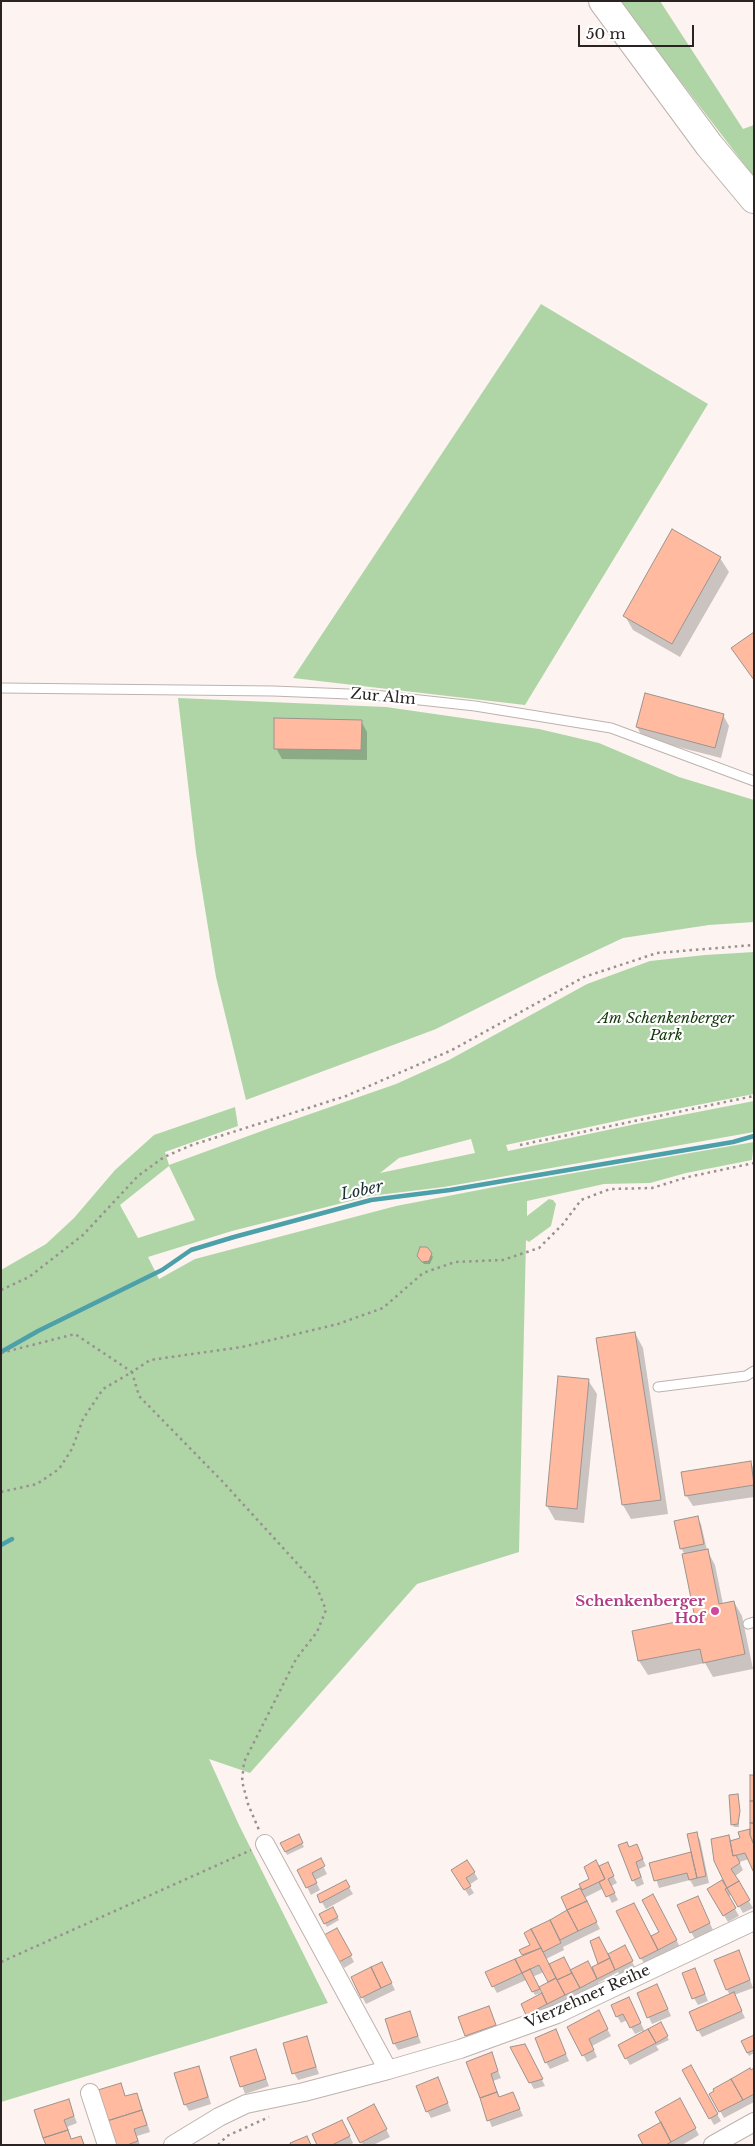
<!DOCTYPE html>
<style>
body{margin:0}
#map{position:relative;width:755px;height:2146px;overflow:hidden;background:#fdf4f1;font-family:"Libre Baskerville",serif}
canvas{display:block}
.frame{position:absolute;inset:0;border:2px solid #292423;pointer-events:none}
.scale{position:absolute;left:578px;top:25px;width:116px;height:22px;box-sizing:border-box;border:2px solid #292423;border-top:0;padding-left:6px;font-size:15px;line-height:18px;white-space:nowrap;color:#292423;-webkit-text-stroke:4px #fff;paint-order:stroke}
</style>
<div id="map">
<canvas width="755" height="2146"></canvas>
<div class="frame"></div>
<div class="scale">50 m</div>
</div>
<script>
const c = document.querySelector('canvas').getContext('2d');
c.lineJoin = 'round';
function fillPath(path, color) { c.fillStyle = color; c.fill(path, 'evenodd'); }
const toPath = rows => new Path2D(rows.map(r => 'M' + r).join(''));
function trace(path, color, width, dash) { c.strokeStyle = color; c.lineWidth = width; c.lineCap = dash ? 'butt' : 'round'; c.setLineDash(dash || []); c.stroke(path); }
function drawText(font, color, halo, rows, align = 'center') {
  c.font = font + ' "Libre Baskerville",serif'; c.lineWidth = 4.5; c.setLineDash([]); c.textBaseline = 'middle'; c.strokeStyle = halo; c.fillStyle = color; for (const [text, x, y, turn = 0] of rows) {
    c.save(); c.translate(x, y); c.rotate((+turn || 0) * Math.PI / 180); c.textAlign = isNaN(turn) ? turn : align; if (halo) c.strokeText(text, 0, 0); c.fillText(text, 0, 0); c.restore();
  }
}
fillPath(toPath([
 [619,1,660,1,743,129,754,125,754,177],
 [541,304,708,404,525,705,293,678],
 [178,698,386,707,539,729,599,743,679,777,754,800,754,922,709,925,623,938,542,976,436,1029,246,1100,216,977,196,853],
 [754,952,754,1094,635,1117,506,1145,508,1151,636,1124,754,1101,754,1132,444,1187,370,1196,232,1231,148,1257,159,1279,195,1259,396,1206,510,1184,754,1142,752,1160,686,1173,650,1183,604,1184,527,1201,527,1216,549,1199,553,1200,556,1204,551,1226,529,1242,526,1240,519,1552,417,1584,250,1773,209,1759,239,1825,328,2003,1,2102,1,1270,46,1244,74,1218,115,1170,154,1135,235,1107,238,1126,165,1152,169,1165,270,1128,396,1084,449,1060,587,984,650,961,705,955],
 [471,1139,475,1153,380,1173,399,1158],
 [169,1166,195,1220,138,1238,120,1205]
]), '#afd5a7');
fillPath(toPath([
 [673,531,720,558,729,572,680,657,633,630,625,616],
 [723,715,729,726,721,758,643,738,637,727],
 [361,721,367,732,367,760,282,759,276,748],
 [431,1254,433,1257,430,1264,424,1264,420,1259],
 [635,1333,643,1348,668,1514,631,1519,623,1505,598,1339],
 [588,1380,597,1394,584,1523,555,1520,547,1506],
 [750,1462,754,1469,754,1497,693,1506,686,1495],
 [697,1517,701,1524,707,1550,715,1565,723,1604,734,1602,742,1616,753,1669,713,1677,705,1663,648,1675,639,1661,696,1619,685,1555,681,1548],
 [737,1796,739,1799,739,1827,734,1827,732,1824],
 [696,1834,700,1840,709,1883,694,1887,690,1880,659,1888,651,1864,692,1853],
 [298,1836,304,1847,287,1855,282,1844],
 [728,1836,732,1841,742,1839,749,1859,739,1862,743,1870,734,1877,753,1908,743,1913,732,1894,728,1897,739,1916,728,1922,708,1889,724,1880],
 [637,1846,646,1866,639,1869,644,1884,637,1887,633,1880,630,1848],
 [320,1860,327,1874,315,1880,320,1890,311,1895,299,1871],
 [607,1864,617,1883,611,1886,618,1900,612,1903,604,1888,584,1898,600,1929,563,1947,564,1950,546,1959,549,1966,564,1959,570,1971,591,1968,600,1964,607,1955,624,1947,636,1969,620,1976,618,1972,598,1983,600,1987,531,2021,522,2005,547,1992,550,1983,544,1972,532,1977,541,1993,535,1995,526,1980,497,1993,493,1986,524,1956,521,1950,531,1945,526,1934,569,1911,563,1898,582,1888,599,1868],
 [474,1872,478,1879,469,1885,474,1893,469,1896,457,1877],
 [345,1881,353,1894,326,1909,318,1896],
 [657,1903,680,1947,645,1965,641,1958,651,1938,660,1933],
 [701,1904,713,1930,695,1939,691,1932],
 [332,1908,339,1920,327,1927,320,1915],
 [337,1929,354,1962,344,1968,326,1935],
 [742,1959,753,1988,734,1995,745,2018,702,2037,698,2030,730,1995,727,1990],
 [385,1970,395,1990,366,2004,352,1978],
 [698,1976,708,2001,698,2005,694,1998],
 [661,1993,671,2016,652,2024,638,1994],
 [632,2005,645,2032,660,2024,669,2040,656,2046,659,2050,630,2065,619,2046,643,2033,642,2031,635,2034,627,2020,621,2023,617,2016],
 [488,2007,499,2032,470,2043,459,2018],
 [409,2012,421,2043,398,2050,394,2043],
 [602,2019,611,2036,592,2046,597,2057,587,2062,569,2027],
 [754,2037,754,2053,749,2056,742,2042],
 [306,2038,319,2074,298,2080,294,2073],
 [559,2038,569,2061,550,2069,546,2062],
 [255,2050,269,2086,245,2094,232,2058],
 [528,2052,545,2086,534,2089,530,2082],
 [491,2054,501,2078,493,2081,500,2098,513,2093,523,2116,492,2127,489,2120],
 [198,2067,202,2074,211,2104,189,2111,185,2104],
 [691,2067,721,2121,714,2125,684,2071],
 [754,2070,754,2102,724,2118,720,2111,715,2092],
 [121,2084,126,2097,136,2094,140,2101,150,2132,137,2136,140,2145,116,2145],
 [441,2086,451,2111,431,2118,427,2111],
 [68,2100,77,2123,67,2127,72,2140,81,2137,85,2145,47,2145],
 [679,2100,699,2135,682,2145,644,2145],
 [378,2113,390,2137,373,2145,363,2145,349,2118],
 [346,2128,353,2143,351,2145,319,2145]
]), '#0003');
trace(toPath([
 [1,1352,38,1331,162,1270,191,1250,234,1237,371,1200,450,1190,733,1142,754,1136],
 [1,1545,12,1539]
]), '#4ca0a9', 4.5);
const building = toPath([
 [672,529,721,557,672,644,623,616,672,529],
 [754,632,754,680,731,648,754,632],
 [645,693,724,714,715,748,636,727,645,693],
 [274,718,362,720,361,750,274,749,274,718],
 [420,1247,427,1247,432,1253,429,1261,422,1262,417,1256,420,1247],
 [635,1332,661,1500,622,1505,596,1338,635,1332],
 [558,1376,589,1379,577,1509,546,1506,558,1376],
 [751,1461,754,1485,685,1496,681,1472,751,1461],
 [698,1516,704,1544,680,1549,674,1521,698,1516],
 [708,1549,719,1604,734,1601,745,1654,703,1663,700,1649,638,1661,632,1631,695,1618,682,1554,708,1549],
 [750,1775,754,1775,754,1801,750,1801,750,1775],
 [738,1794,740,1811,738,1824,731,1825,729,1795,738,1794],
 [750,1801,754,1801,754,1823,750,1823,750,1801],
 [750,1823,754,1823,754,1845,750,1835,750,1823],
 [750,1829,750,1835,754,1845,754,1873,745,1853,733,1856,730,1841,740,1838,738,1832,750,1829],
 [697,1832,706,1876,697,1878,687,1834,697,1832],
 [299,1834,303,1843,285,1852,280,1843,299,1834],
 [729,1835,733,1856,736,1855,740,1863,731,1869,739,1881,727,1888,714,1861,711,1839,729,1835],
 [627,1842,629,1847,637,1844,643,1859,636,1862,641,1877,632,1881,618,1845,627,1842],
 [691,1852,697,1878,689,1880,687,1873,654,1881,649,1863,691,1852],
 [321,1858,325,1866,312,1873,317,1883,306,1888,297,1870,321,1858],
 [467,1860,475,1872,466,1878,471,1886,464,1890,451,1870,467,1860],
 [596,1860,605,1879,582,1890,579,1884,589,1879,584,1867,596,1860],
 [608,1862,614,1876,608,1879,615,1893,606,1897,599,1882,605,1879,599,1866,608,1862],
 [346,1880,350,1887,320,1903,317,1895,346,1880],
 [722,1880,727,1888,725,1889,736,1908,723,1916,707,1889,722,1880],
 [739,1881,750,1900,738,1907,727,1888,739,1881],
 [580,1888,587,1901,567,1910,561,1897,580,1888],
 [653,1894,677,1940,658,1950,651,1936,659,1932,642,1900,653,1894],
 [698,1896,710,1923,690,1933,677,1905,698,1896],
 [587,1901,597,1922,578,1931,567,1910,587,1901],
 [634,1903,658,1950,640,1959,616,1911,634,1903],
 [333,1907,338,1917,324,1924,319,1914,333,1907],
 [567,1910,578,1931,560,1940,550,1920,567,1910],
 [550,1920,561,1943,543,1952,531,1929,550,1920],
 [337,1928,352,1955,339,1962,324,1935,337,1928],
 [531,1929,541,1948,522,1955,519,1950,530,1945,524,1933,531,1929],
 [599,1937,610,1958,598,1964,590,1941,599,1937],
 [625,1945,633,1961,615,1970,608,1954,625,1945],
 [541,1948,556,1978,548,1982,539,1965,522,1973,515,1959,541,1948],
 [739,1950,750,1980,726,1990,714,1960,739,1950],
 [564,1957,572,1973,557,1980,549,1964,564,1957],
 [610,1958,615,1970,597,1979,592,1967,610,1958],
 [515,1959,522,1973,492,1987,485,1972,515,1959],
 [588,1961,597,1979,580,1988,570,1970,588,1961],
 [382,1962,392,1983,381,1988,371,1967,382,1962],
 [371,1967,381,1988,361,1998,351,1977,371,1967],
 [695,1968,705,1994,692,1999,682,1973,695,1968],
 [530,1969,540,1989,532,1992,522,1973,530,1969],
 [572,1973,580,1988,565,1995,557,1980,572,1973],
 [556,1978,565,1995,547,2004,539,1987,556,1978],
 [657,1984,668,2009,647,2018,637,1993,657,1984],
 [734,1992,742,2011,697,2031,689,2012,734,1992],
 [542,1993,547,2004,526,2015,521,2004,542,1993],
 [629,1997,641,2023,630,2028,623,2014,616,2017,611,2005,629,1997],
 [489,2006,496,2025,465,2036,458,2017,489,2006],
 [599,2010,608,2029,589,2039,594,2050,582,2056,567,2027,599,2010],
 [410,2011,418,2036,393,2044,385,2019,410,2011],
 [661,2022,668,2036,656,2043,648,2029,661,2022],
 [556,2029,566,2054,545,2063,535,2038,556,2029],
 [648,2029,656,2043,625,2059,618,2045,648,2029],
 [754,2035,754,2050,747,2053,741,2041,754,2035],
 [307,2036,316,2067,292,2074,283,2043,307,2036],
 [525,2044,543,2079,529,2083,510,2047,525,2044],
 [256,2049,266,2079,240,2087,230,2057,256,2049],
 [492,2052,498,2071,491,2074,497,2092,480,2098,466,2062,492,2052],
 [691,2065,718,2114,709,2119,682,2070,691,2065],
 [199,2066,208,2097,184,2105,174,2073,199,2066],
 [750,2068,751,2070,754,2068,754,2094,743,2100,731,2079,750,2068],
 [438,2077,448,2103,426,2112,416,2086,438,2077],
 [731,2079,743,2100,719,2112,709,2094,714,2091,713,2089,731,2079],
 [121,2083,125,2096,137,2093,142,2110,107,2121,98,2090,121,2083],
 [497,2092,499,2097,513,2092,520,2109,487,2121,480,2098,497,2092],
 [680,2098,696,2128,671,2142,655,2112,680,2098],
 [69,2099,74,2116,64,2120,68,2130,43,2138,34,2110,69,2099],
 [374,2104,387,2129,360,2143,347,2118,374,2104],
 [142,2110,147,2125,134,2129,138,2141,127,2145,115,2145,107,2121,142,2110],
 [342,2120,350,2136,332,2145,317,2145,312,2134,342,2120],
 [661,2122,671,2142,666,2145,643,2145,638,2135,661,2122],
 [68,2130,71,2139,81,2136,84,2145,46,2145,43,2138,68,2130],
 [307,2136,311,2145,291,2145,290,2143,307,2136]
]);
fillPath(building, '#ffbaa0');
trace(building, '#9d938f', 1);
const service = toPath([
 [1,688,273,691,374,695,475,706,611,728,754,781],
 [658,1387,746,1376,754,1371],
 [748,1624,754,1622]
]);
const minor = toPath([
 [265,1844,388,2070],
 [90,2093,107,2145],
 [173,2145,219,2117,246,2104,304,2092,388,2070,460,2049,557,2014,754,1921],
 [713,2145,754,2122]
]);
const primary = toPath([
 [603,1,709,145,754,199]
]);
trace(service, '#bdb2ae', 11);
trace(minor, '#bdb2ae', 20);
trace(primary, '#bdb2ae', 30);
trace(toPath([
 [520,1145,754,1096],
 [1,1290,29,1277,83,1235,138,1176,164,1157,192,1145,346,1096,452,1050,584,977,657,953,754,945],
 [1,1353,75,1334,132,1372,150,1360,242,1347,338,1324,383,1308,423,1273,455,1262,503,1260,539,1248,563,1224,581,1200,610,1189,652,1188,688,1177,754,1163],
 [1,1492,37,1484,59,1469,72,1449,83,1419,103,1389,132,1372,139,1396,222,1481,315,1583,326,1610,317,1632,296,1659,244,1762,242,1781,248,1804,259,1830],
 [1,1962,251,1850],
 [218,2145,227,2136,269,2117]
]), '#98918f', 2.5, [2.5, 4]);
trace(service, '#fff', 9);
trace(minor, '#fff', 18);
trace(primary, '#fff', 28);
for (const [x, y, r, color] of [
 [715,1611,5,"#d1479c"]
]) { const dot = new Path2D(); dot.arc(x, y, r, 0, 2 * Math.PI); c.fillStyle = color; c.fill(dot); trace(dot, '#fff', 2); }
drawText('15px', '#292423', '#fff', [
 ["Zur Alm",383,697,5],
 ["Vierzehner Reihe",588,1997,-24]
]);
drawText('italic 15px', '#113609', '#fff', [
 ["Am Schenkenberger",666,1019],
 ["Park",666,1036]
]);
drawText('bold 15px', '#b23c85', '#fff', [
 ["Schenkenberger",705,1602],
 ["Hof",705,1619]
], 'right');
drawText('italic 16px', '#1a2f32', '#fff', [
 ["Lober",362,1191,-12]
]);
</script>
